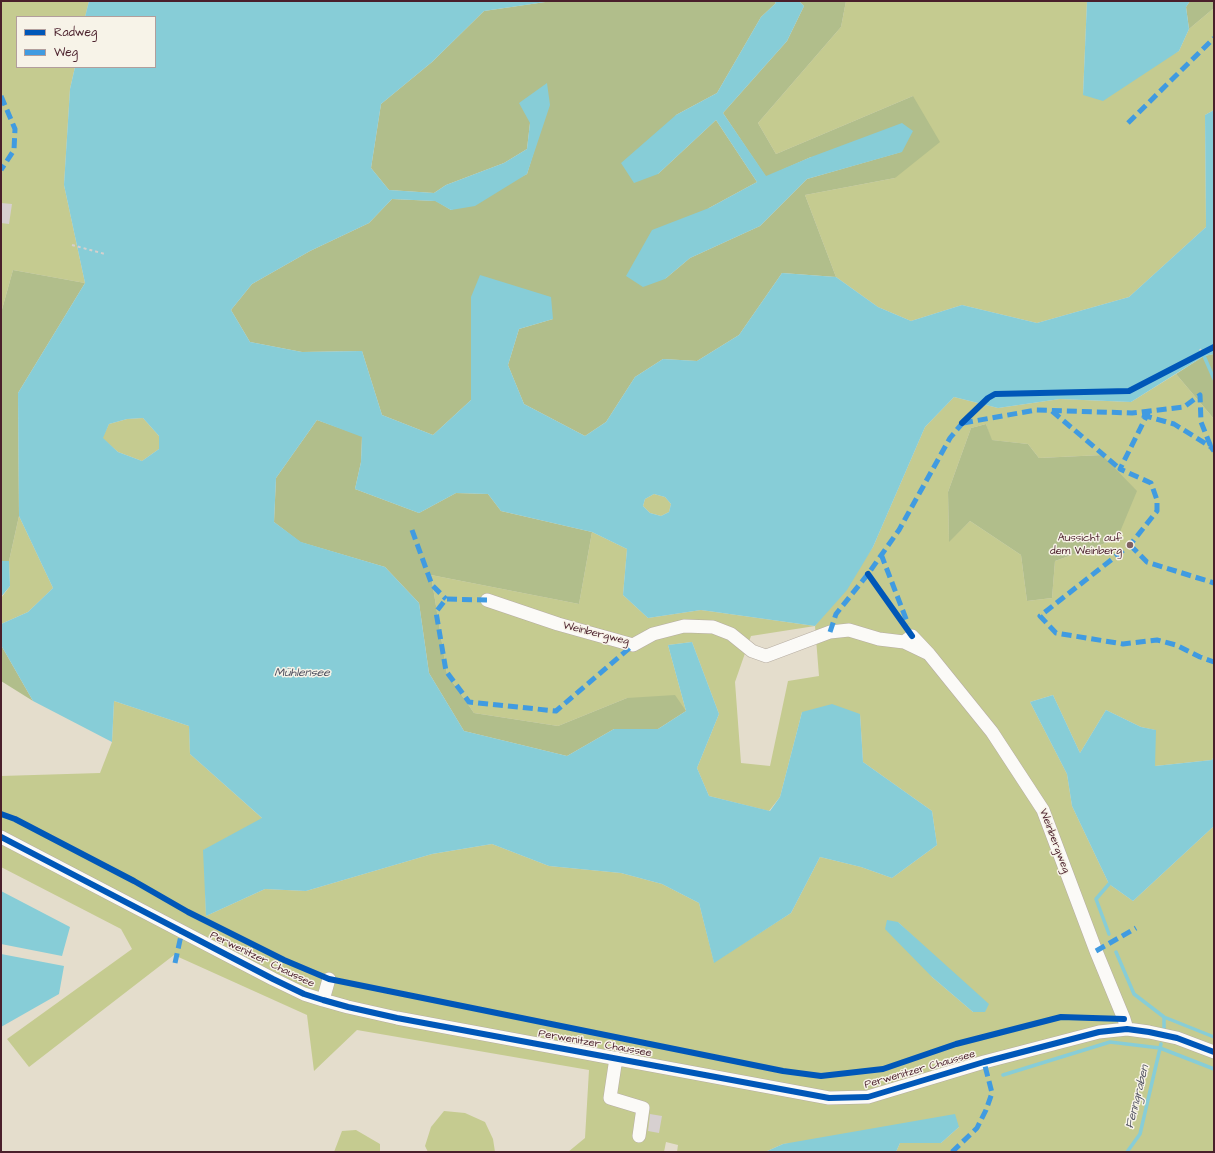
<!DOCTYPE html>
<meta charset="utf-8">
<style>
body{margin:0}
#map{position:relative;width:1215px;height:1153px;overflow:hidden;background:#e4ddcc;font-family:"Architects Daughter",sans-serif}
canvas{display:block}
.frame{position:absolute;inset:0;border:2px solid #4a1f2b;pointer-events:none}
.legend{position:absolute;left:16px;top:16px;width:140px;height:52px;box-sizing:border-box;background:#f7f3e8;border:1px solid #b29e9c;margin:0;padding:5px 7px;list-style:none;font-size:12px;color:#4a1f2b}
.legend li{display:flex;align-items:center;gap:8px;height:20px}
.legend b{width:20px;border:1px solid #b29e9c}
</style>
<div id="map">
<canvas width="1215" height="1153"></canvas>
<div class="frame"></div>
<ul class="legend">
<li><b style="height:5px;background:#0057b8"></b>Radweg</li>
<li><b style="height:5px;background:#409be1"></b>Weg</li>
</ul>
</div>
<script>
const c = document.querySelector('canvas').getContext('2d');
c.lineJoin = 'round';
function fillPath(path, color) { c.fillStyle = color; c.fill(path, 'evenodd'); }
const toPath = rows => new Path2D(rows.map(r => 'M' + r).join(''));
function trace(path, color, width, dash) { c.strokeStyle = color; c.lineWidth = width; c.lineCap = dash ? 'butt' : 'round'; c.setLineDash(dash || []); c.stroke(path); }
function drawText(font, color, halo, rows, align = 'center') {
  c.font = font + ' "Architects Daughter",sans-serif'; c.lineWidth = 3; c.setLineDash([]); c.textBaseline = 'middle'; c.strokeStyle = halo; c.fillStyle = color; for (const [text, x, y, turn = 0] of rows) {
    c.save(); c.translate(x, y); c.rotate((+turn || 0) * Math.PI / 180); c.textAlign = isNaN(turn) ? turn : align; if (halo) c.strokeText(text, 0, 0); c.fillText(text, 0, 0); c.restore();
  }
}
fillPath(toPath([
 [1,1,89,1,85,17,17,17,17,67,75,67,70,89,64,185,85,283,13,270,1,313],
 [846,1,1087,1,1083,95,1179,51,1189,29,1214,8,1214,110,1205,115,1206,227,1129,297,1037,323,962,305,911,321,878,307,836,277,805,195,895,178,913,96,776,154,758,123,841,27],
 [1176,374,1214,419,1214,756,1212,760,1155,766,1155,730,1141,727,1106,710,1080,753,1053,695,1030,702,1067,774,1072,806,1109,884,1133,901,1214,826,1214,1152,896,1152,900,1143,941,1143,959,1127,783,1144,765,1152,677,1152,678,1145,666,1142,664,1152,568,1152,585,1138,589,1070,357,1030,314,1071,307,1015,174,955,29,1067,7,1039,132,949,121,929,1,867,1,776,100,773,112,742,114,701,189,726,190,754,263,819,204,850,206,916,265,889,306,891,432,854,492,844,549,866,621,873,662,884,699,903,714,962,791,913,820,857,861,867,892,878,937,845,932,811,863,762,860,714,802,712,780,797,769,811,709,796,697,768,719,714,692,642,668,645,686,711,627,698,558,726,474,713,447,674,431,575,579,604,592,532,627,549,623,595,648,618,701,610,815,626,873,547,925,427,954,397,998,408,1060,399,1131,402],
 [986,424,991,440,1028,444,1039,458,1102,455,1117,539,1055,561,1052,598,1027,601,1021,555,970,521,949,541,948,492,971,428],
 [815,626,819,676,788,681,770,766,741,763,735,682,751,636],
 [898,922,941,963,985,1012,973,1012,932,977],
 [143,418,159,436,159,449,142,461,118,452,102,438,109,424,127,419],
 [654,494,665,497,671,504,669,512,661,516,650,513,643,506,645,499],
 [19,516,53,588,28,612,1,624,1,598,10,586,9,561],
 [444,1111,465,1113,485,1122,493,1139,495,1152,428,1152,425,1146,431,1127],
 [356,1130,380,1144,380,1152,334,1152,342,1131]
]), '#c5cb90');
fillPath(toPath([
 [552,1,774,1,776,3,761,17,717,93,676,115,658,174,716,120,757,182,709,208,665,279,690,258,760,226,807,179,901,152,811,157,766,177,723,113,787,41,804,6,799,1,846,1,841,27,758,123,776,154,913,96,940,142,895,178,805,195,836,277,782,273,739,335,697,361,663,359,635,377,606,422,585,436,524,404,508,365,519,329,553,319,471,297,471,400,433,435,382,415,362,351,302,352,250,342,231,310,252,284,310,251,369,223,392,199,436,201,451,210,527,174,537,141,530,123,527,149,504,163,446,185,434,193,389,190,371,168,381,104,432,62,484,11],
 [1190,1,1214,1,1214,8,1189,29,1186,7],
 [13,270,85,283,18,393,19,516,9,561,1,561,1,313],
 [1214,354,1214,419,1176,374,1204,356],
 [317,420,362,436,361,462,355,489,419,513,456,493,488,494,501,511,592,532,579,604,431,575,447,674,474,713,558,726,627,698,675,695,686,711,658,729,614,729,567,756,464,731,429,673,419,603,385,567,300,542,274,522,276,478],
 [986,424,992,440,1028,444,1039,458,1102,455,1137,491,1117,539,1055,561,1052,598,1027,601,1021,555,970,521,949,542,948,492,971,428],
 [1,645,33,701,1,681]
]), '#b1be8b');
fillPath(toPath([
 [89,1,552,1,484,11,432,62,381,104,371,168,389,190,434,193,446,185,504,163,527,149,530,123,519,103,547,83,550,105,527,174,475,206,451,210,435,201,392,199,369,223,310,251,252,284,231,310,250,342,302,352,362,351,382,415,433,435,471,400,471,297,480,275,551,297,553,319,519,329,508,365,524,404,585,436,606,422,635,377,663,359,697,361,739,335,782,273,836,277,878,307,911,321,962,305,1037,323,1129,297,1206,227,1205,115,1214,110,1214,354,1204,356,1131,402,1060,399,998,408,954,397,925,427,873,547,847,590,815,626,701,610,648,618,623,595,627,549,592,532,501,511,488,494,456,493,419,513,355,489,361,462,362,437,317,420,276,478,274,522,301,542,385,567,419,603,429,673,464,731,567,756,614,729,658,729,686,711,668,645,692,642,719,714,697,768,709,796,770,811,780,797,802,712,832,704,860,714,863,762,932,811,937,845,892,878,861,867,820,857,791,913,714,963,699,903,662,884,621,873,549,866,492,844,432,854,306,891,265,889,206,916,203,850,262,818,190,754,189,726,114,701,112,742,33,701,1,645,1,624,28,612,53,588,19,516,18,393,85,283,64,185,70,89,75,67,155,67,155,17,85,17],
 [143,418,159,436,159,449,142,461,118,452,103,438,109,424,127,419],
 [654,494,665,497,671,504,669,512,661,516,650,513,643,506,645,499],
 [774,1,799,1,804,6,787,41,723,113,766,176,811,157,902,123,913,131,902,152,807,179,760,226,690,258,665,279,643,287,626,276,652,230,709,208,757,182,716,120,658,174,634,183,621,163,676,115,717,93,761,17,776,3],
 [1087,1,1190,1,1186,7,1189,29,1179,51,1103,101,1083,95],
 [1,561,9,561,10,586,1,597],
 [1053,695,1080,753,1106,710,1141,727,1156,730,1155,766,1212,760,1214,756,1214,826,1133,901,1109,884,1072,806,1067,774,1030,702],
 [1,891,70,927,62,956,1,944],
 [887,920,898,922,989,1004,985,1012,973,1012,932,977,885,929],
 [1,954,64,966,59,994,1,1027],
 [955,1114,959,1127,941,1143,900,1143,896,1152,765,1152,783,1144]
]), '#87cdd7');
trace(toPath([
 [1204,356,1214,379],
 [1109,884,1096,899,1109,934],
 [1116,952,1134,994,1164,1017,1214,1037],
 [1164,1017,1164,1031],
 [1003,1075,1110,1042,1160,1048,1214,1069],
 [1127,1152,1140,1134,1161,1044]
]), '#87cdd7', 3.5);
fillPath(toPath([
 [1,203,12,204,9,224,1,223],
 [650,1114,662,1116,659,1133,648,1131]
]), '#d7d0d0');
const minor = toPath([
 [487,600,558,624,633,645,653,634,684,626,713,627,731,634,752,651,766,656,830,632,849,630,879,639,904,642,929,654],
 [904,642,912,636,929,654,992,732,1043,810,1096,951,1124,1019,1127,1029],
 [1,837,273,979,304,994,323,1000,348,1007,397,1018,829,1098,868,1097,984,1062,1099,1032,1127,1029,1149,1032,1177,1038,1214,1052],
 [323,1000,329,979],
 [616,1058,610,1098,643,1108,639,1136]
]);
trace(minor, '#b6ada3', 14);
trace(toPath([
 [72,245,105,254],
 [1200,349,1202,353]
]), '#d5d0cd', 2, [3, 3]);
trace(minor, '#fbfaf7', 13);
trace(toPath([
 [1,96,15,129,14,150,1,170],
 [1128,123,1214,38],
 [1052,411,1120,469],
 [1149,411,1120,469,1151,483,1157,500,1157,511,1130,545,1040,616,1056,633,1123,644,1157,640,1176,645,1200,657,1214,662],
 [1142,415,1174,424,1211,447,1214,451],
 [963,423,1036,410,1132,413,1184,407,1200,395,1201,422,1211,447],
 [412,530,432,585,446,599],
 [1130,545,1147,562,1214,583],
 [881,554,908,624],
 [487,600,446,599,436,612,446,671,469,702,556,711,633,645],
 [830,632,836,614,868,574,899,530,950,438,965,420],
 [1096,951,1136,928],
 [175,963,182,931],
 [952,1152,977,1128,986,1110,992,1093,984,1062]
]), '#409be1', 5, [10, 5]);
trace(toPath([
 [962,423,988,398,995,394,1129,391,1214,347],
 [868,574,912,636],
 [1,814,15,819,134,881,188,912,284,960,329,979,783,1071,821,1076,883,1069,956,1044,1061,1017,1124,1019],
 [1,837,273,979,304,994,323,1000,348,1007,397,1018,829,1098,868,1097,984,1062,1099,1032,1127,1029,1149,1032,1177,1038,1214,1052]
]), '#0057b8', 6);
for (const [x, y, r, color] of [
 [1130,545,4,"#806263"]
]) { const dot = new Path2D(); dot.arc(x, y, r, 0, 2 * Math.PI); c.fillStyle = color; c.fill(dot); trace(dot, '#f7f3e8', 1.5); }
drawText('11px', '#4a1f2b', '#f7f3e8', [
 ["Aussicht auf",1122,539],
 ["dem Weinberg",1122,552]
], 'right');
drawText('11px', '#4a1f2b', '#f7f3e8', [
 ["Weinbergweg",596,634,14],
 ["Weinbergweg",1054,841,69],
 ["Perwenitzer Chaussee",262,960,26],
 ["Perwenitzer Chaussee",595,1044,10],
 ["Perwenitzer Chaussee",920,1070,-16]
]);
drawText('italic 12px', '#505160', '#f7f3e8', [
 ["Mühlensee",302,673],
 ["Fenngraben",1138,1097,-76]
]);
</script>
